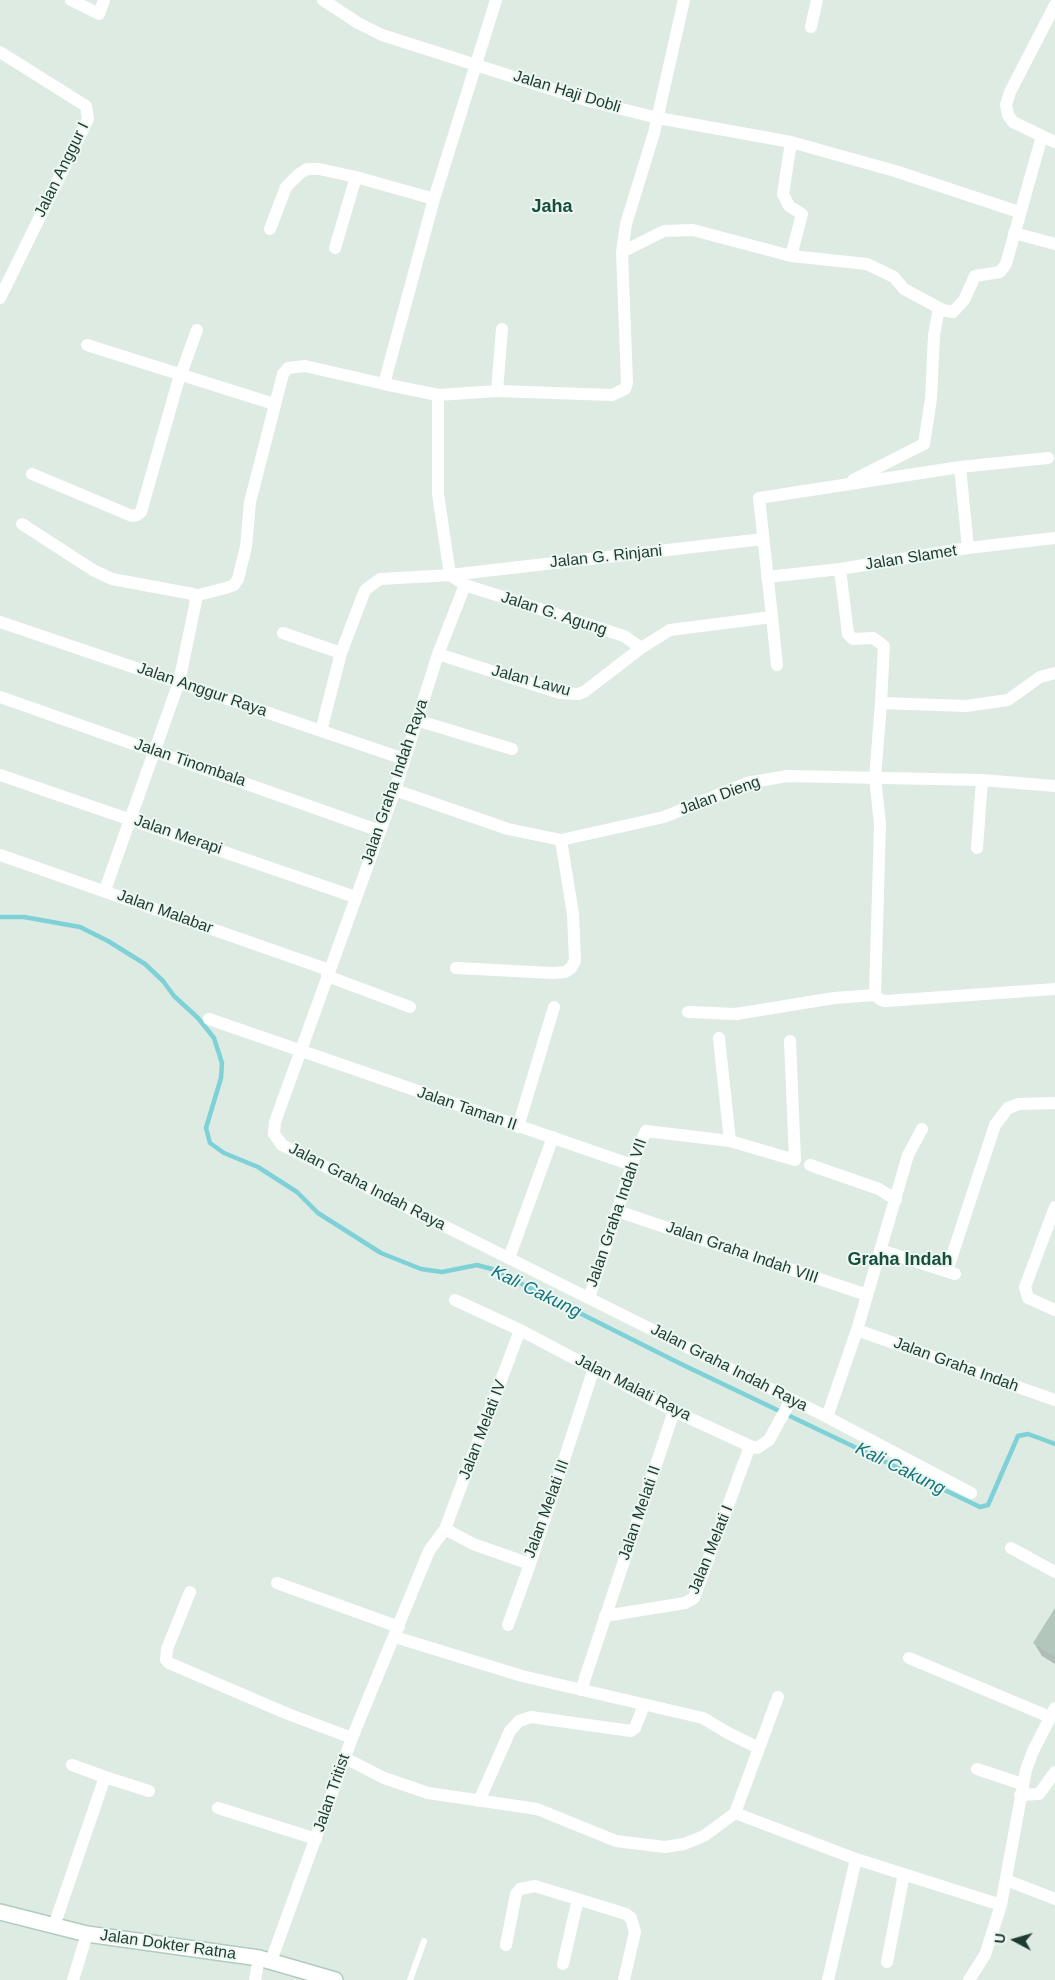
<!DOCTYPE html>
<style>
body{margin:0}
#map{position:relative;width:1055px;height:1980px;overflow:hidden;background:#ddebe3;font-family:Helvetica,sans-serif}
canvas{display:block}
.north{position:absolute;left:990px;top:1915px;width:50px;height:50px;-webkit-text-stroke:4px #edf7f1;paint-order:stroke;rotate:276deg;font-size:14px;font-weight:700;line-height:20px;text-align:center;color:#1d3b30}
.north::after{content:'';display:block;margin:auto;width:18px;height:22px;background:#1d3b30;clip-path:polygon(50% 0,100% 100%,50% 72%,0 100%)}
</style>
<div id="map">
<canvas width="1055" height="1980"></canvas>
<div class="north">U</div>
</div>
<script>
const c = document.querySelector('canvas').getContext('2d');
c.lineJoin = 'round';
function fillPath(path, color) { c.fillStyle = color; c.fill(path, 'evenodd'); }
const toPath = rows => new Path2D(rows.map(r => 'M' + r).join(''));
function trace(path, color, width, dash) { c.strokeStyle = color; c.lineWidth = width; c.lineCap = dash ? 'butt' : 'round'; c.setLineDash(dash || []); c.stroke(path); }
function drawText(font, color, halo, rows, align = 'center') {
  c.font = font + ' Helvetica,sans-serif'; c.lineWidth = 4; c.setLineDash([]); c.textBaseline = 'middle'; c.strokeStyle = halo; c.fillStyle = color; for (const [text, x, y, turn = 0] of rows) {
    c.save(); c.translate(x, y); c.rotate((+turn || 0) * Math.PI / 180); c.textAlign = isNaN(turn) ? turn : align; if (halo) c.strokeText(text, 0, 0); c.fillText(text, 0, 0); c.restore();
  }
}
fillPath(toPath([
 [1055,1610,1055,1664,1042,1656,1034,1643]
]), '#0003');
trace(toPath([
 [0,917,24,917,80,927,108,941,145,964,163,981,174,996,198,1018,214,1038,222,1063,221,1078,206,1128,210,1143,224,1153,258,1167,297,1192,318,1213,381,1253,421,1269,442,1272,477,1265,492,1269,679,1363,980,1507,988,1505,1018,1436,1028,1434,1055,1444]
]), '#7ed1d7', 4.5);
fillPath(toPath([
 [1055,1608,1055,1657,1033,1643]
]), '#b2c6bc');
const secondary = toPath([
 [0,1912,87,1934,259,1958,335,1980]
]);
trace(secondary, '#afccbe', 18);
trace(toPath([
 [410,1980,424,1941]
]), '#fff', 6);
trace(toPath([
 [71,0,99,14,104,0],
 [323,0,358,23,382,35,589,101,658,118,791,142,895,171,1019,212],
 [811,27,817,0],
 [0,52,86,106,88,119,0,298],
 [1042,136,1013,122,1008,115,1006,105,1010,92,1055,5],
 [791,142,783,194,789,206,802,214,791,256],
 [270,229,286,187,299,174,307,169,319,169,356,177],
 [1014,233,1055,244],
 [335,248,356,177,434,199],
 [622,252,664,231,693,230,791,256,867,264,894,277,904,289,943,310,953,312,964,300,975,276,1000,272,1006,264,1042,136,1055,142],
 [87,345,274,404],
 [384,384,438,395,497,391,612,395,625,389,627,383,622,252,626,224,654,133,684,0],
 [497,391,502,329],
 [438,395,438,494,450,575],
 [960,467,968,548],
 [32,474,132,516,137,515,141,512,177,385,197,330],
 [853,480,924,444,931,399,934,335,939,308],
 [22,524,93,570,112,579,193,594,196,601,179,682,105,890],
 [840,569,848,634,853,639,873,638,884,646,881,703],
 [450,575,465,585,438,654,395,790,275,1122,274,1134,282,1145,827,1417,971,1493],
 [767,577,840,569,968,548,1055,538],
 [465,585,624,636,641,648],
 [194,596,226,588,234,585,238,579,246,547,250,502,283,374,288,368,305,366,384,384,434,199,496,0],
 [772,617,777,665],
 [0,622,404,759],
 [283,633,341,653],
 [438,654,560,693,578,694,584,692,641,648,670,630,772,617,759,498,960,467,1048,458],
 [1055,673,1040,677,1008,700,966,706,881,703,875,778,880,824,875,995,881,1000,886,1001,1055,989],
 [0,697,380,831],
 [416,720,512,749],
 [321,731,341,653,365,590,380,579,450,575,763,539],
 [0,775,355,897],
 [395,790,508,829,561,840,664,817,747,783,787,776,982,780,1055,786],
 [977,848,982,780],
 [0,855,329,970],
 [456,968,553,973,565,972,571,968,575,961,573,914,561,840],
 [327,976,410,1007],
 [688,1012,736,1014,834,998,875,995],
 [209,1019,632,1165],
 [719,1038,730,1141],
 [518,1127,554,1007],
 [810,1165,879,1189,896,1200],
 [1055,1207,1025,1287,1028,1298,1055,1310],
 [617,1211,867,1295],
 [880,1250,955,1274],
 [509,1258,553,1137],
 [947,1271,995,1125,1008,1108,1019,1104,1055,1103],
 [589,1298,635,1156,646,1131,730,1141,795,1160,790,1041],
 [455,1300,520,1330,674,1411,750,1446,757,1448,769,1440,791,1400],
 [857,1330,1055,1400],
 [827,1417,857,1330,908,1155,922,1129],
 [445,1529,473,1544,530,1564,594,1368],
 [1011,1548,1055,1572],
 [277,1583,399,1627],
 [190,1592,167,1649,166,1660,169,1663,288,1714,352,1738],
 [605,1616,685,1603,694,1598,750,1446],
 [508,1625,530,1564],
 [395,1637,522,1676,703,1718,728,1733,759,1748],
 [909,1658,1050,1717],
 [581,1690,674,1411],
 [345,1758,384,1778,428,1793,537,1809,616,1841,665,1847,684,1844,704,1836,735,1813,778,1697],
 [72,1765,105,1777],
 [977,1769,1022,1784],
 [1020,1795,1039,1794,1055,1772],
 [479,1801,510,1731,519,1721,531,1717,631,1731,635,1728,644,1705],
 [218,1808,316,1839],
 [735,1813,856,1859,1001,1905],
 [1006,1880,1055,1899],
 [54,1926,105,1777,149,1791],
 [506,1945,516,1894,520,1889,535,1886,626,1914,631,1918,635,1932,624,1980],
 [271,1961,352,1738,429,1551,445,1529,520,1330],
 [887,1962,904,1874],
 [563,1964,578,1899],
 [73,1980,87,1934],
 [255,1980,259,1958],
 [828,1980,856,1859],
 [969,1980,985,1955,1001,1905,1026,1770,1033,1751,1055,1708]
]), '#fff', 12);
trace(secondary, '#fff', 15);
drawText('16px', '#1d3b30', '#edf7f1', [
 ["Jalan Haji Dobli",567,92,17],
 ["Jalan Anggur I",62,170,-64],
 ["Jalan G. Rinjani",606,557,-6],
 ["Jalan Slamet",911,558,-9],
 ["Jalan G. Agung",554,614,18],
 ["Jalan Lawu",531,681,15],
 ["Jalan Anggur Raya",202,690,19],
 ["Jalan Tinombala",190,763,19],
 ["Jalan Graha Indah Raya",395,782,-71],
 ["Jalan Dieng",720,796,-20],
 ["Jalan Merapi",178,835,19],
 ["Jalan Malabar",165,912,20],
 ["Jalan Taman II",467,1109,19],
 ["Jalan Graha Indah Raya",367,1187,27],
 ["Jalan Graha Indah VII",617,1213,-71],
 ["Jalan Graha Indah VIII",742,1253,19],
 ["Jalan Graha Indah",956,1365,20],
 ["Jalan Graha Indah Raya",729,1368,27],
 ["Jalan Malati Raya",633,1388,27],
 ["Jalan Melati IV",483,1430,-69],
 ["Jalan Melati III",547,1509,-70],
 ["Jalan Melati II",640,1513,-71],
 ["Jalan Melati I",711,1550,-68],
 ["Jalan Tritist",332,1793,-71],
 ["Jalan Dokter Ratna",168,1945,8]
]);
drawText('bold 18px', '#174f3c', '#edf7f1', [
 ["Jaha",552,207],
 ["Graha Indah",900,1260]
]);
drawText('italic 18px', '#12747d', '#edf7f1', [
 ["Kali Cakung",536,1292,26],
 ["Kali Cakung",900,1469,26]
]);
</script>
